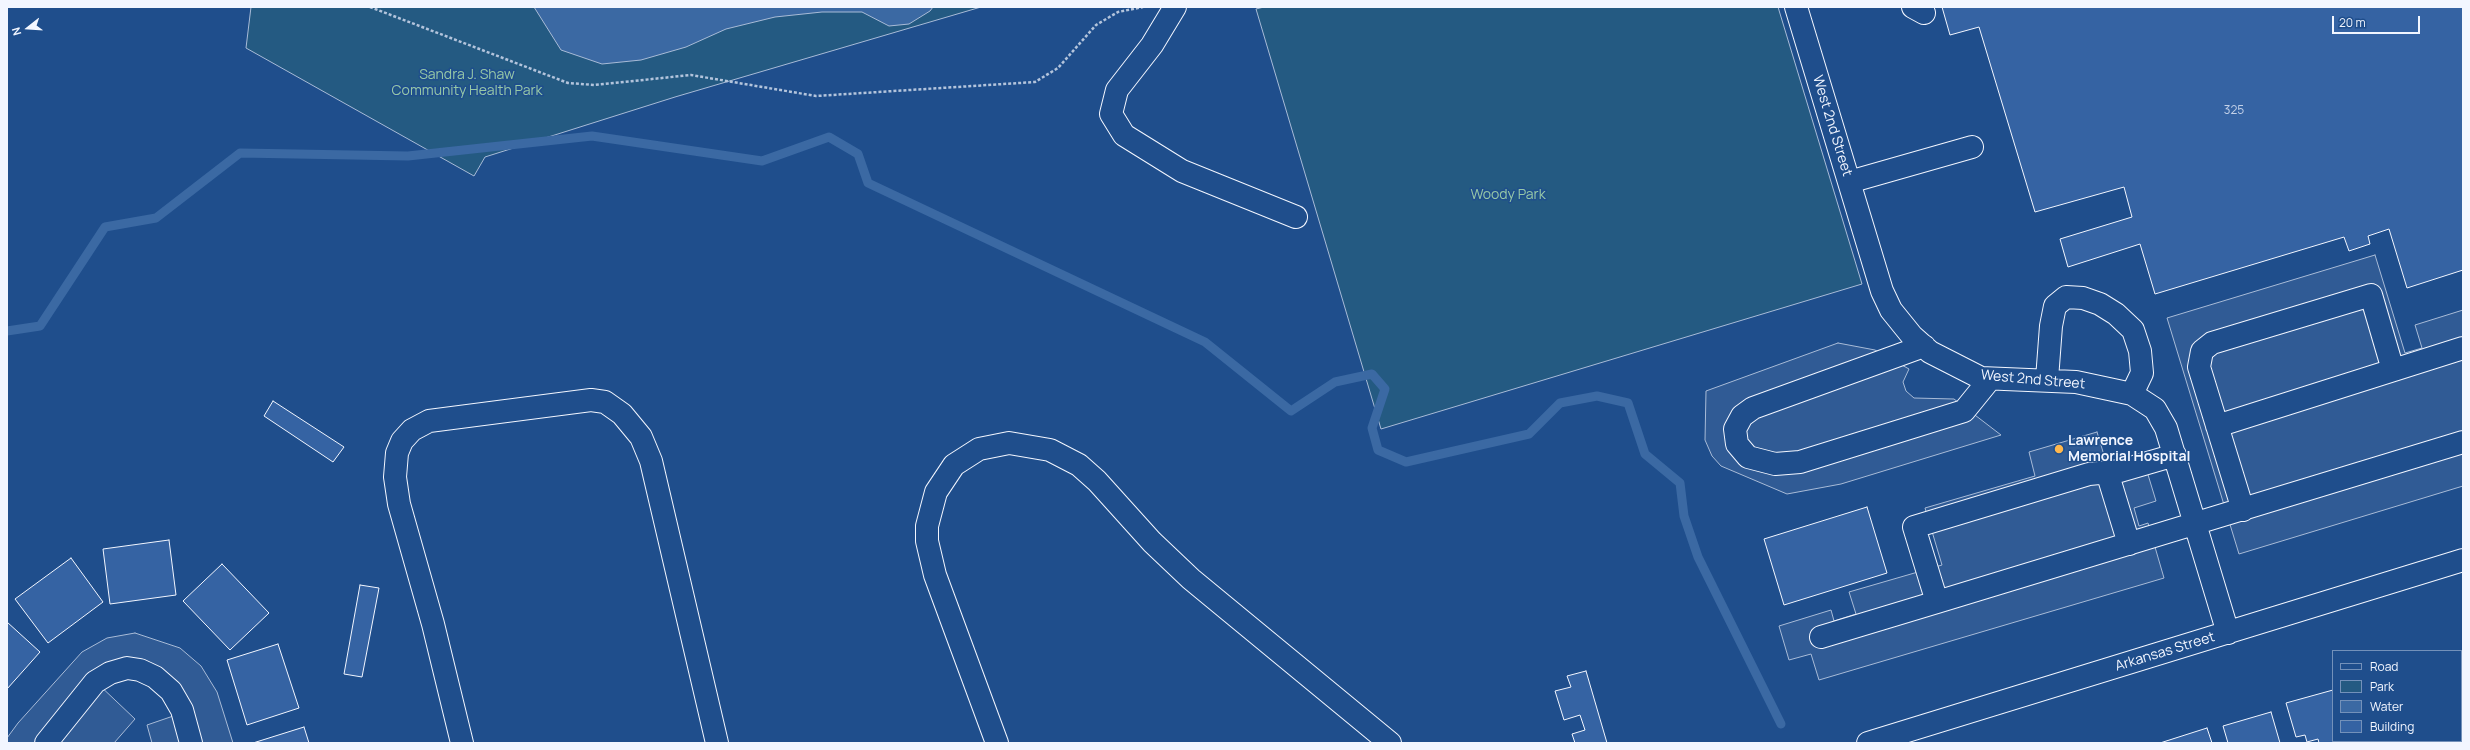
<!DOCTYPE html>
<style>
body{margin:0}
#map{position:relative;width:2470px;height:750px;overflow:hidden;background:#1f4e8c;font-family:Manrope,sans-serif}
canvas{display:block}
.frame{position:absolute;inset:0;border:8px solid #f2f6ff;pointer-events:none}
.legend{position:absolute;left:2332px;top:650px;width:130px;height:92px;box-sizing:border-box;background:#1f4e8c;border:1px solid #7391ba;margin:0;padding:5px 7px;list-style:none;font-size:12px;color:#f2f6ff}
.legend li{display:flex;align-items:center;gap:8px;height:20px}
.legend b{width:20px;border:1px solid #7391ba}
.north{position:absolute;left:8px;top:8px;width:40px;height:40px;-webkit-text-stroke:3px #1f4e8c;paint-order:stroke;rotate:253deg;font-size:11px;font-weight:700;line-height:16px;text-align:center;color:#f2f6ff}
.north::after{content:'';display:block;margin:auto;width:14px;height:18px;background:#f2f6ff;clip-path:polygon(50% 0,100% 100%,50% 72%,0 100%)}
.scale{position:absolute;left:2332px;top:16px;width:88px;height:18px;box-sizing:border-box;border:2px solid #f2f6ff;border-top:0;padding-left:5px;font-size:12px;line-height:14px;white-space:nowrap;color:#f2f6ff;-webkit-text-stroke:3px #1f4e8c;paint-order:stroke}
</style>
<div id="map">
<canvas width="2470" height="750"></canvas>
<div class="frame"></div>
<ul class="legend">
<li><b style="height:5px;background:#1f4e8c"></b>Road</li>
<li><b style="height:11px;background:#245a82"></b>Park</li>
<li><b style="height:11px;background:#3b69a3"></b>Water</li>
<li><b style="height:11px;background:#3563a3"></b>Building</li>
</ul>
<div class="north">N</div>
<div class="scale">20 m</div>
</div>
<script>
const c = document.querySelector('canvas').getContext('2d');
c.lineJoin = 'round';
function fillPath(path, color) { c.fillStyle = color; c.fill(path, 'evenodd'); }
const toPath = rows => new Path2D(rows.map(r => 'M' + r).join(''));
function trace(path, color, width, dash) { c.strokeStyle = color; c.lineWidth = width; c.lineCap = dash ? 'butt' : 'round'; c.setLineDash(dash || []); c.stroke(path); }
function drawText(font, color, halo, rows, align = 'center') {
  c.font = font + ' Manrope,sans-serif'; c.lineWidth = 3; c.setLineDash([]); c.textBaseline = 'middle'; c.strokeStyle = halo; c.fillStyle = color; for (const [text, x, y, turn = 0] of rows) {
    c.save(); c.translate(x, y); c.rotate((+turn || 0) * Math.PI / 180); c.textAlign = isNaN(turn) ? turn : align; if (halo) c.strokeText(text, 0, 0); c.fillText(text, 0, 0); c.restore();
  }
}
const green = toPath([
 [251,7,981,7,675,97,485,157,474,176,246,48,251,7],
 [1264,7,1778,7,1862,284,1381,429,1256,9,1264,7]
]);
fillPath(green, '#245a82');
trace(green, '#a8bbd7', 1);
const parking = toPath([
 [2375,255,2405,353,2422,348,2415,325,2463,310,2463,486,2239,554,2167,318,2375,255],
 [1838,343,1875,350,1909,369,1903,382,1906,391,1914,398,1954,399,2001,435,1841,484,1787,494,1721,466,1712,456,1705,440,1706,391,1838,343],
 [2097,432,2107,465,2142,455,2156,501,2134,508,2139,526,2148,523,2164,578,1819,680,1811,654,1789,660,1779,626,1831,610,1834,621,1856,614,1849,592,1942,565,1925,508,2035,476,2029,452,2097,432],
 [135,633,180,648,201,666,217,692,233,743,152,743,147,725,182,713,140,670,96,682,135,719,114,743,7,743,7,738,18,723,82,652,107,638,135,633]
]);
fillPath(parking, '#305b95');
trace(parking, '#a8bbd7', 1);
const water = toPath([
 [534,7,933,7,930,11,909,24,889,26,862,12,822,12,775,17,726,29,686,47,641,60,602,64,561,50,534,7]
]);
fillPath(water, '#3b69a3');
trace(water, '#a8bbd7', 1);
trace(toPath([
 [7,331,40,326,105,227,156,218,240,153,408,156,592,136,762,161,829,137,858,154,868,183,1205,342,1291,411,1335,382,1372,374,1385,389,1372,428,1378,450,1406,462,1529,434,1560,403,1597,396,1628,403,1645,454,1680,483,1684,516,1698,557,1781,724]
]), '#3b69a3', 9);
const building = toPath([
 [1942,7,2463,7,2463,270,2407,288,2389,229,2368,236,2370,244,2349,251,2344,237,2155,294,2140,244,2068,267,2060,239,2132,217,2124,187,2035,212,1979,27,1950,35,1942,7],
 [273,401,344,447,333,462,264,416,273,401],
 [1867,507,1887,573,1784,605,1764,539,1867,507],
 [169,540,176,595,110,604,103,549,169,540],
 [71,558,103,602,48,643,15,599,71,558],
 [222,564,269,613,230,650,183,601,222,564],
 [360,585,379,588,362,677,344,674,360,585],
 [7,622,40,652,7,689,7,622],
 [278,644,299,708,247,725,227,660,278,644],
 [2461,653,2463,655,2463,690,2461,690,2461,653],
 [1586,671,1607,743,1575,743,1572,734,1585,730,1580,715,1564,720,1555,691,1571,687,1567,676,1586,671],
 [2333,690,2333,741,2352,741,2353,743,2319,743,2318,739,2307,742,2305,735,2296,737,2286,703,2333,690],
 [2271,712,2280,743,2228,743,2223,726,2271,712],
 [304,727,309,743,253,743,304,727],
 [2207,728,2212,743,2160,743,2207,728]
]);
fillPath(building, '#3563a3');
trace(building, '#f2f6ff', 1);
const minor = toPath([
 [1175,7,1152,45,1117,90,1111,114,1124,135,1182,171,1296,217],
 [1796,7,1882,291,1891,310,1912,336,1930,352,1981,378,2076,382,2132,394,2155,409,2166,428,2228,633],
 [1913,7,1924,13],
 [1849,182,1972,147],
 [1924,346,1753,408,1742,416,1735,429,1737,444,1748,457,1775,464,1800,462,1964,411,1990,379],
 [2047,379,2051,326,2055,306,2066,297,2083,298,2100,304,2116,314,2133,330,2140,351,2142,373,2132,394],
 [2217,426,2463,348],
 [2175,455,2120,471,2089,474,1914,527,1937,602,2463,442],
 [2107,472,2129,544],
 [2243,510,2199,367,2202,351,2212,343,2371,295,2393,370],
 [1821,637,1937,602],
 [46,743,95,682,110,673,127,668,140,670,155,677,171,691,182,710,191,743],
 [462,743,433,624,399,504,395,477,397,453,402,441,412,430,429,421,591,400,605,402,622,414,641,437,651,461,717,743],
 [997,743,935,575,927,541,927,526,936,492,954,465,979,449,1009,443,1050,450,1079,465,1097,481,1152,542,1191,579,1390,743],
 [1868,743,2463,560]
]);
trace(minor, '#f2f6ff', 24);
trace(toPath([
 [370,7,568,83,594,85,691,75,816,96,1035,82,1058,68,1096,25,1118,12,1143,7]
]), '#b3c4dc', 2.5, [3, 2]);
trace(minor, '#1f4e8c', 22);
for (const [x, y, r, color] of [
 [2059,449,5,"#ffb74d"]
]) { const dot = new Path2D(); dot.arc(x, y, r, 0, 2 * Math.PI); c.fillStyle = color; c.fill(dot); trace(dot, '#1f4e8c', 1.5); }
drawText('12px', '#c3d1e8', null, [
 ["325",2234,111]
]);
drawText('14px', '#97c8a6', '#1f4e8c', [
 ["Sandra J. Shaw",467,75],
 ["Community Health Park",467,91],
 ["Woody Park",1508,195]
]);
drawText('14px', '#f2f6ff', '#1f4e8c', [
 ["West 2nd Street",1832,126,73],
 ["West 2nd Street",2033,380,5],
 ["Arkansas Street",2165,652,-17]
]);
drawText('bold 14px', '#f2f6ff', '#1f4e8c', [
 ["Lawrence",2068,441],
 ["Memorial Hospital",2068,457]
], 'left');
</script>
